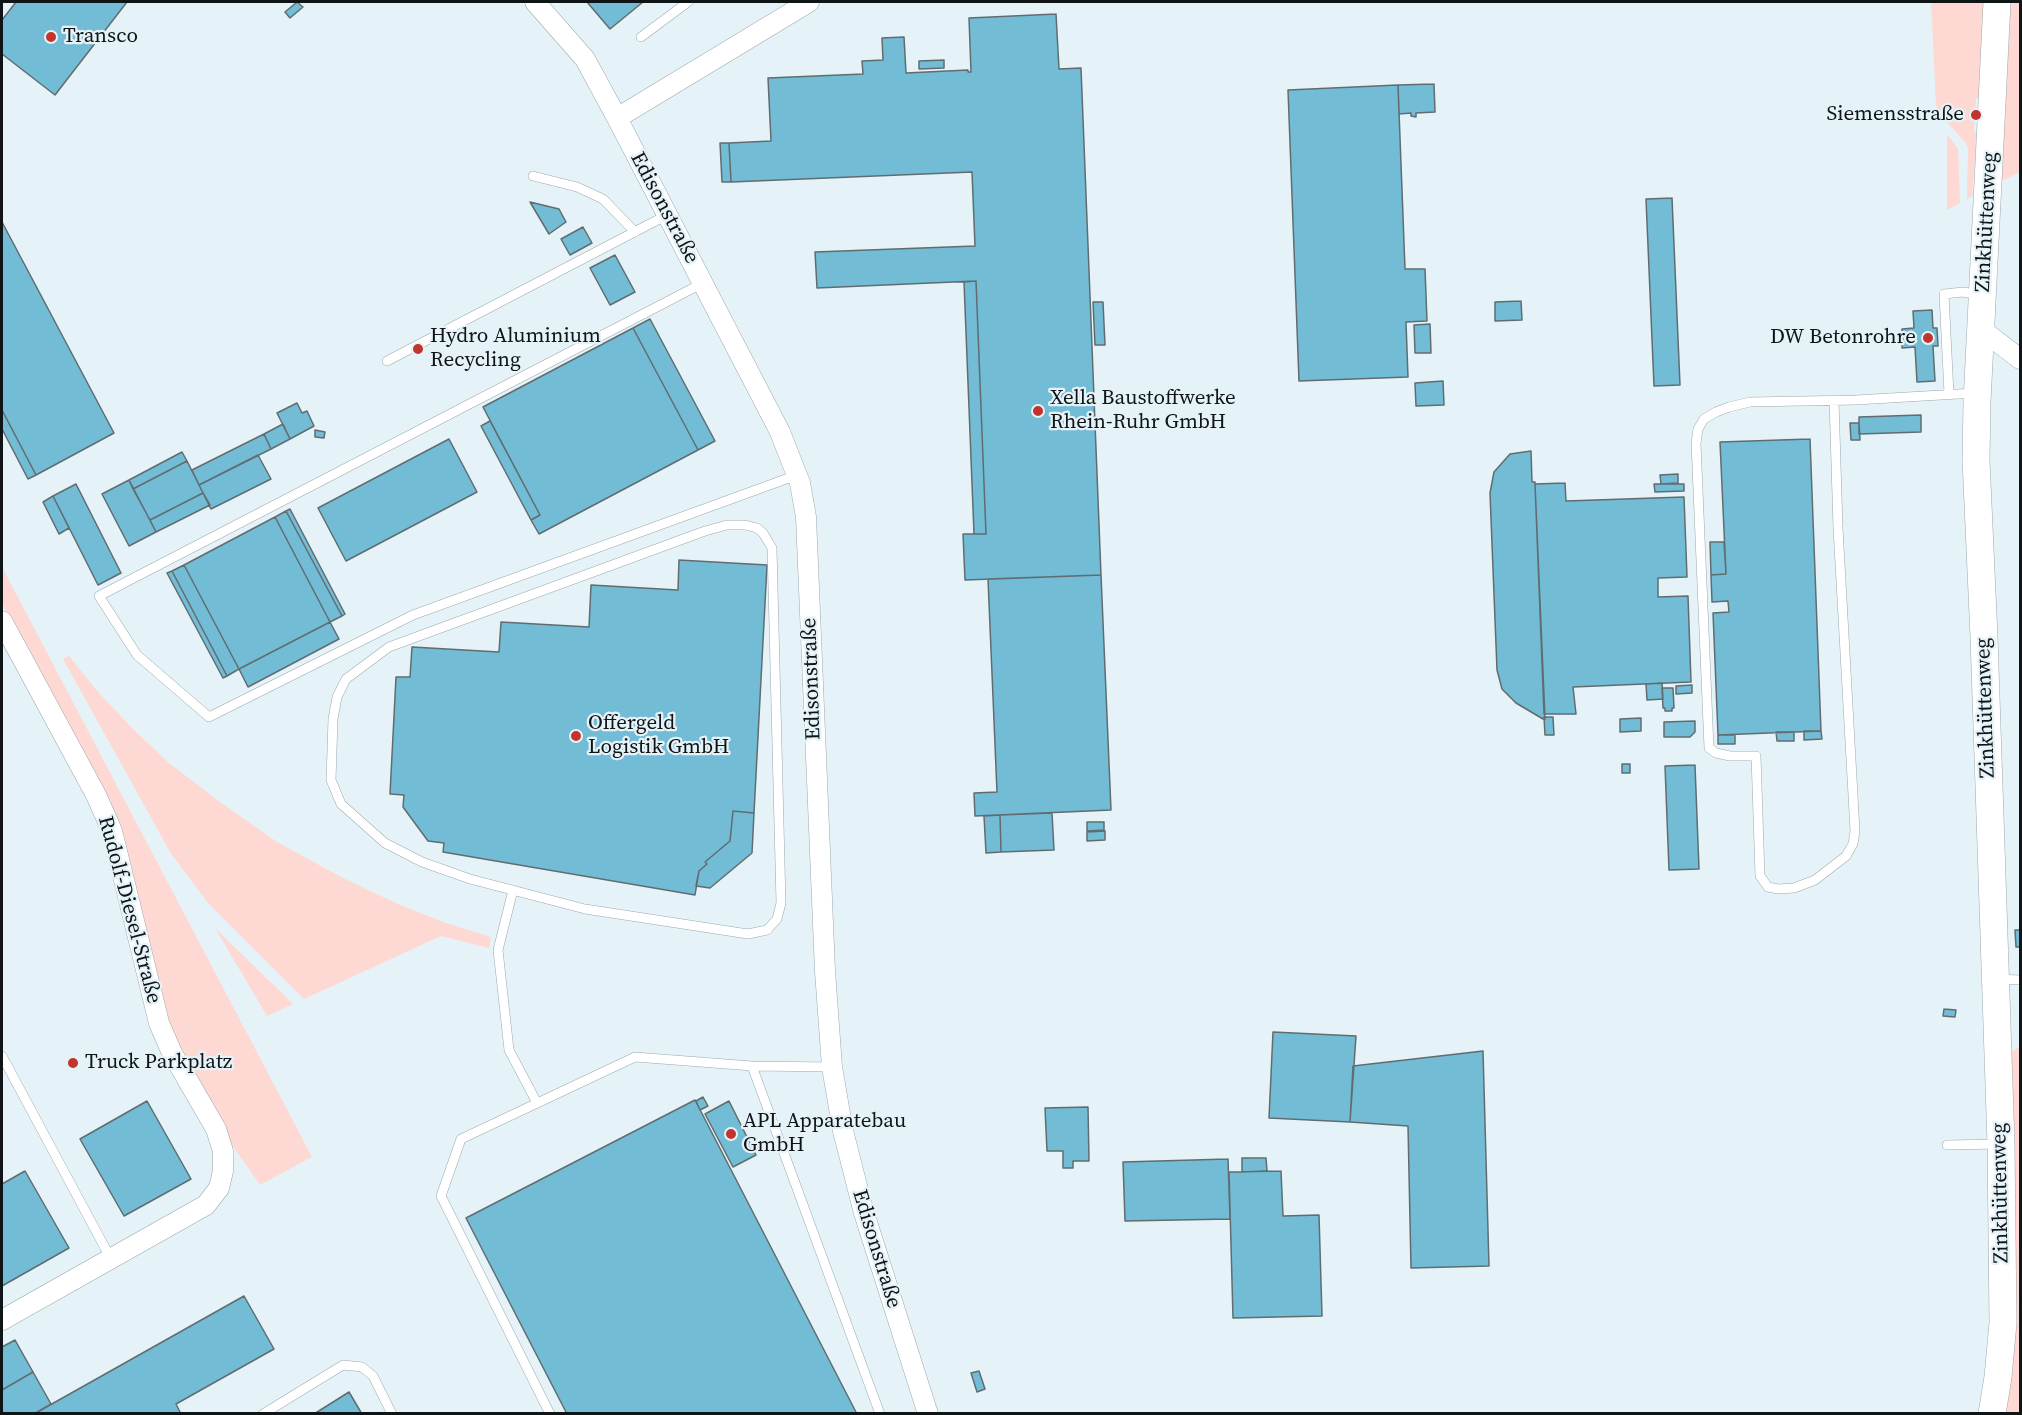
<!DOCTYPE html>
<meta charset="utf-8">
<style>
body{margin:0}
#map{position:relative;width:2022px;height:1415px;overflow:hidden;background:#e5f3f8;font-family:"Source Serif 4",serif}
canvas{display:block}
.frame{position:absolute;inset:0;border:3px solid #0f1416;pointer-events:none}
</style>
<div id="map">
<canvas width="2022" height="1415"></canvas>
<div class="frame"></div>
</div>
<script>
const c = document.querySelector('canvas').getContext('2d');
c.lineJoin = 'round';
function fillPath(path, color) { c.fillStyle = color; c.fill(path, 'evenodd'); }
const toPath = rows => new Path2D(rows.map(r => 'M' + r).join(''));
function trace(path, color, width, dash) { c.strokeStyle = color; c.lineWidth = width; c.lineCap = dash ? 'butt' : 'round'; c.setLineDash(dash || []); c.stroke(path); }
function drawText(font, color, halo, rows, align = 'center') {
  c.font = font + ' "Source Serif 4",serif'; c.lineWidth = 4.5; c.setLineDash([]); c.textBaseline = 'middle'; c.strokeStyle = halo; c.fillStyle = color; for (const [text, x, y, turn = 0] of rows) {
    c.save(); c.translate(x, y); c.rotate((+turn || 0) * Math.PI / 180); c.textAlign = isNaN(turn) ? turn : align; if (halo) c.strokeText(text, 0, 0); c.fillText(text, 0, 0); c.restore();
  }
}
fillPath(toPath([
 [1931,2,1987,2,1984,83,1979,83,1979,98,1976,98,1974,132,1977,133,1972,196,1967,199,1968,148,1965,142,1939,114,1936,105],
 [2009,2,2020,2,2020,172,2000,182],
 [1947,134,1958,149,1960,203,1947,210],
 [2,567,312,1157,260,1185,230,1142,180,1048,165,1016,100,783,2,603],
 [69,656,98,692,134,730,169,763,220,802,277,842,343,878,400,905,446,923,491,937,489,948,441,936,304,999,208,903,170,852,63,659],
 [215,928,293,1004,267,1016],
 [2020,1047,2020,1413,2002,1414,2009,1053]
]), '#fed8d2');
const building = toPath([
 [16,2,127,2,55,95,2,54,2,20,16,2],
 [297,2,303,7,290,18,285,12,297,2],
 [587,2,643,2,610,29,587,2],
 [1056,14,1059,69,1081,68,1101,575,965,580,963,534,986,534,976,281,817,288,815,252,975,246,972,172,731,182,729,143,771,141,768,78,863,74,862,61,883,60,882,38,904,37,906,73,968,70,968,72,971,72,969,18,1056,14],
 [944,60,944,68,919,69,919,61,944,60],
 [1434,84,1435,112,1416,113,1416,117,1411,116,1411,113,1399,114,1398,85,1434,84],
 [1398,85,1405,269,1425,269,1427,321,1406,322,1408,377,1299,381,1288,90,1398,85],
 [720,143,729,143,731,182,722,182,720,143],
 [1672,198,1680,385,1654,386,1646,199,1672,198],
 [530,202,559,209,566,222,549,234,530,202],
 [2,222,114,433,36,475,2,410,2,222],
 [583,227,592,243,570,255,561,239,583,227],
 [615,255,635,292,610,305,590,268,615,255],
 [976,281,986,534,974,534,964,282,976,281],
 [1521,301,1522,320,1495,321,1495,302,1521,301],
 [1093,302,1103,302,1105,345,1095,345,1093,302],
 [1932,310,1933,328,1937,328,1938,346,1933,346,1935,381,1917,382,1915,347,1902,348,1902,329,1914,328,1913,311,1932,310],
 [650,319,715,441,698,450,633,328,650,319],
 [1430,324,1431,353,1415,353,1414,325,1430,324],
 [633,328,698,450,539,534,531,520,540,515,483,407,633,328],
 [1443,381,1444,405,1416,406,1415,383,1443,381],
 [297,403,302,413,307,411,314,426,290,439,277,413,297,403],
 [2,410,36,475,28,479,2,429,2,410],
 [1921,415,1921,432,1859,434,1859,417,1921,415],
 [490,421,540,515,531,520,481,426,490,421],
 [1850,423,1859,423,1860,440,1851,440,1850,423],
 [283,424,290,439,271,449,264,434,283,424],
 [315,430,325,432,324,438,315,437,315,430],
 [264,434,271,449,199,485,192,470,264,434],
 [449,439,477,492,346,561,318,508,449,439],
 [1810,439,1821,731,1718,735,1713,613,1729,612,1728,601,1712,602,1711,575,1726,574,1720,442,1810,439],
 [1531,451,1532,482,1535,482,1535,484,1545,719,1543,719,1516,703,1502,689,1497,670,1490,493,1494,472,1510,454,1531,451],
 [182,452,187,461,133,489,129,480,182,452],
 [258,455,271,479,211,509,199,485,258,455],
 [187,461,203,493,150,520,133,489,187,461],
 [1678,474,1678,483,1661,484,1660,475,1678,474],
 [129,480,156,532,129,546,102,494,129,480],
 [1565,483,1566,501,1684,497,1687,577,1658,578,1658,597,1688,596,1691,682,1573,687,1576,714,1544,714,1535,484,1565,483],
 [76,484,121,573,98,585,53,496,76,484],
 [1654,484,1684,484,1684,491,1655,492,1654,484],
 [203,493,210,505,156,532,150,520,203,493],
 [53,496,69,528,59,534,43,502,53,496],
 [290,509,345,614,342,616,286,511,290,509],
 [286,511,342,616,330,622,275,517,286,511],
 [275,517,330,622,239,669,184,565,275,517],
 [1710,542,1724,542,1726,574,1711,575,1710,542],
 [679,560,767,565,754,813,733,811,730,841,705,862,707,864,699,871,695,895,443,852,444,843,428,841,403,807,404,795,390,794,396,677,410,677,412,647,499,652,501,622,589,627,591,585,678,590,679,560],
 [184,565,239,669,227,676,172,571,184,565],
 [172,571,227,676,223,678,167,573,172,571],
 [1101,575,1111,810,975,816,974,793,997,792,988,579,1101,575],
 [330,622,339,639,248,687,239,669,330,622],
 [1662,683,1663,699,1647,700,1646,684,1662,683],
 [1692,685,1692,693,1676,694,1676,686,1692,685],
 [1662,688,1673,688,1674,708,1672,708,1672,711,1665,711,1665,708,1663,708,1662,688],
 [1544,717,1553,717,1554,735,1545,735,1544,717],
 [1641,718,1641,731,1620,732,1620,719,1641,718],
 [1695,721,1695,732,1690,737,1664,737,1664,722,1695,721],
 [1804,731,1821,731,1822,739,1804,740,1804,731],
 [1776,732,1794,732,1794,741,1777,741,1776,732],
 [1718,735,1735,735,1735,744,1718,744,1718,735],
 [1622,764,1630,764,1630,773,1622,773,1622,764],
 [1695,765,1699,869,1669,870,1665,766,1695,765],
 [733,811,754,813,752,853,710,888,696,886,699,871,707,864,705,862,730,841,733,811],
 [1052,813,1054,850,1001,852,1000,815,1052,813],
 [1000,815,1001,852,986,853,984,816,1000,815],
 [1087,822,1104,822,1104,830,1087,831,1087,822],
 [1105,831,1105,840,1087,841,1087,832,1105,831],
 [2015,930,2020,930,2020,947,2016,947,2015,930],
 [1944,1009,1956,1010,1955,1017,1943,1016,1944,1009],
 [1273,1032,1356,1036,1350,1122,1269,1118,1273,1032],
 [1483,1051,1489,1266,1411,1268,1408,1126,1350,1122,1353,1066,1483,1051],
 [703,1097,708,1106,700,1110,696,1101,703,1097],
 [695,1100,857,1414,567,1414,466,1218,695,1100],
 [147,1101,191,1179,124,1216,80,1139,147,1101],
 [729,1101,756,1155,733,1167,705,1114,729,1101],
 [1088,1107,1089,1161,1073,1161,1073,1168,1063,1168,1063,1151,1047,1151,1045,1108,1088,1107],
 [1242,1158,1266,1158,1267,1171,1242,1172,1242,1158],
 [1228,1159,1230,1219,1125,1221,1123,1162,1228,1159],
 [25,1171,69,1248,2,1286,2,1184,25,1171],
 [1281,1171,1283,1216,1319,1215,1322,1316,1233,1318,1229,1172,1281,1171],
 [244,1296,274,1349,176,1404,181,1414,34,1414,244,1296],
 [15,1340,33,1372,2,1390,2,1347,15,1340],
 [979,1371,985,1389,977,1392,971,1373,979,1371],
 [33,1372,51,1404,34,1414,2,1414,2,1390,33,1372],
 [349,1392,362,1414,314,1414,349,1392]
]);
fillPath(building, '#72bcd5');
trace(building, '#606c70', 1.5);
const lane = toPath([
 [641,37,688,2],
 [533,176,577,187,603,199,635,232],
 [703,283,99,596,137,655,209,717,413,615,797,475],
 [387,361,667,215],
 [1949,394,1944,294,1963,292,1981,295],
 [1834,400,1838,528,1855,831,1853,844,1846,856,1815,880,1794,888,1778,889,1768,887,1760,876,1756,756,1730,756,1716,753,1709,748,1696,443,1698,429,1704,419,1716,412,1729,407,1750,402,1856,400,1975,393],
 [727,525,745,525,757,528,763,533,772,548,781,903,777,919,767,930,748,934,585,909,470,879,422,862,385,843,341,804,331,780,333,719,337,697,346,679,389,647,705,531,727,525],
 [513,890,498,950,509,1050,537,1103],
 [1997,979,2020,980],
 [2,1056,111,1259],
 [752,1066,880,1414],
 [1947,1145,1999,1144],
 [263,1414,343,1365,362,1367,373,1376,392,1414],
 [550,1414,441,1196,461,1139,635,1057,752,1066,832,1067]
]);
const street = toPath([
 [535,2,585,59,617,118,780,432,800,483,806,517,825,971,832,1067,843,1131,864,1213,928,1414],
 [617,118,809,2],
 [1981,329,2020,359],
 [2,621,96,795,112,831,159,1023,172,1053,216,1129,223,1151,223,1171,219,1188,206,1205,2,1320]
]);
const secondary = toPath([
 [1992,1414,1998,1377,2003,1323,2001,1144,1984,637,1976,460,1977,402,1997,2]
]);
trace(lane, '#9ca8ad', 10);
trace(street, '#9ca8ad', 21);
trace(secondary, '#9ca8ad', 28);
trace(lane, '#fff', 9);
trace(street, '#fff', 20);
trace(secondary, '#fff', 27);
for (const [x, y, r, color] of [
 [51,37,6,"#c2342c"],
 [1976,115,6,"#c2342c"],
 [1928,338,6,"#c2342c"],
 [418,349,6,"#c2342c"],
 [1038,411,6,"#c2342c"],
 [576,736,6,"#c2342c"],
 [73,1063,6,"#c2342c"],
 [731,1134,6,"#c2342c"]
]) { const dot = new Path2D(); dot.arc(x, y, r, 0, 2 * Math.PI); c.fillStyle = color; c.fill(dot); trace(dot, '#e5f3f8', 2); }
drawText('21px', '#0f1416', '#e5f3f8', [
 ["Transco",63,37],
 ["Siemensstraße",1964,115,"right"],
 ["Hydro Aluminium",430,337],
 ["Recycling",430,361],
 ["DW Betonrohre",1916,338,"right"],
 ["Xella Baustoffwerke",1050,399],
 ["Rhein-Ruhr GmbH",1050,423],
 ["Offergeld",588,724],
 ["Logistik GmbH",588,748],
 ["Truck Parkplatz",85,1063],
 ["APL Apparatebau",743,1122],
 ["GmbH",743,1146]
], 'left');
drawText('21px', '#0f1416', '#e5f3f8', [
 ["Edisonstraße",664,208,62],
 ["Zinkhüttenweg",1987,222,-87],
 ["Edisonstraße",812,679,-92],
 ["Zinkhüttenweg",1986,708,-92],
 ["Rudolf-Diesel-Straße",129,910,75],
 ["Zinkhüttenweg",2001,1193,-91],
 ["Edisonstraße",876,1249,73]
]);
</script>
